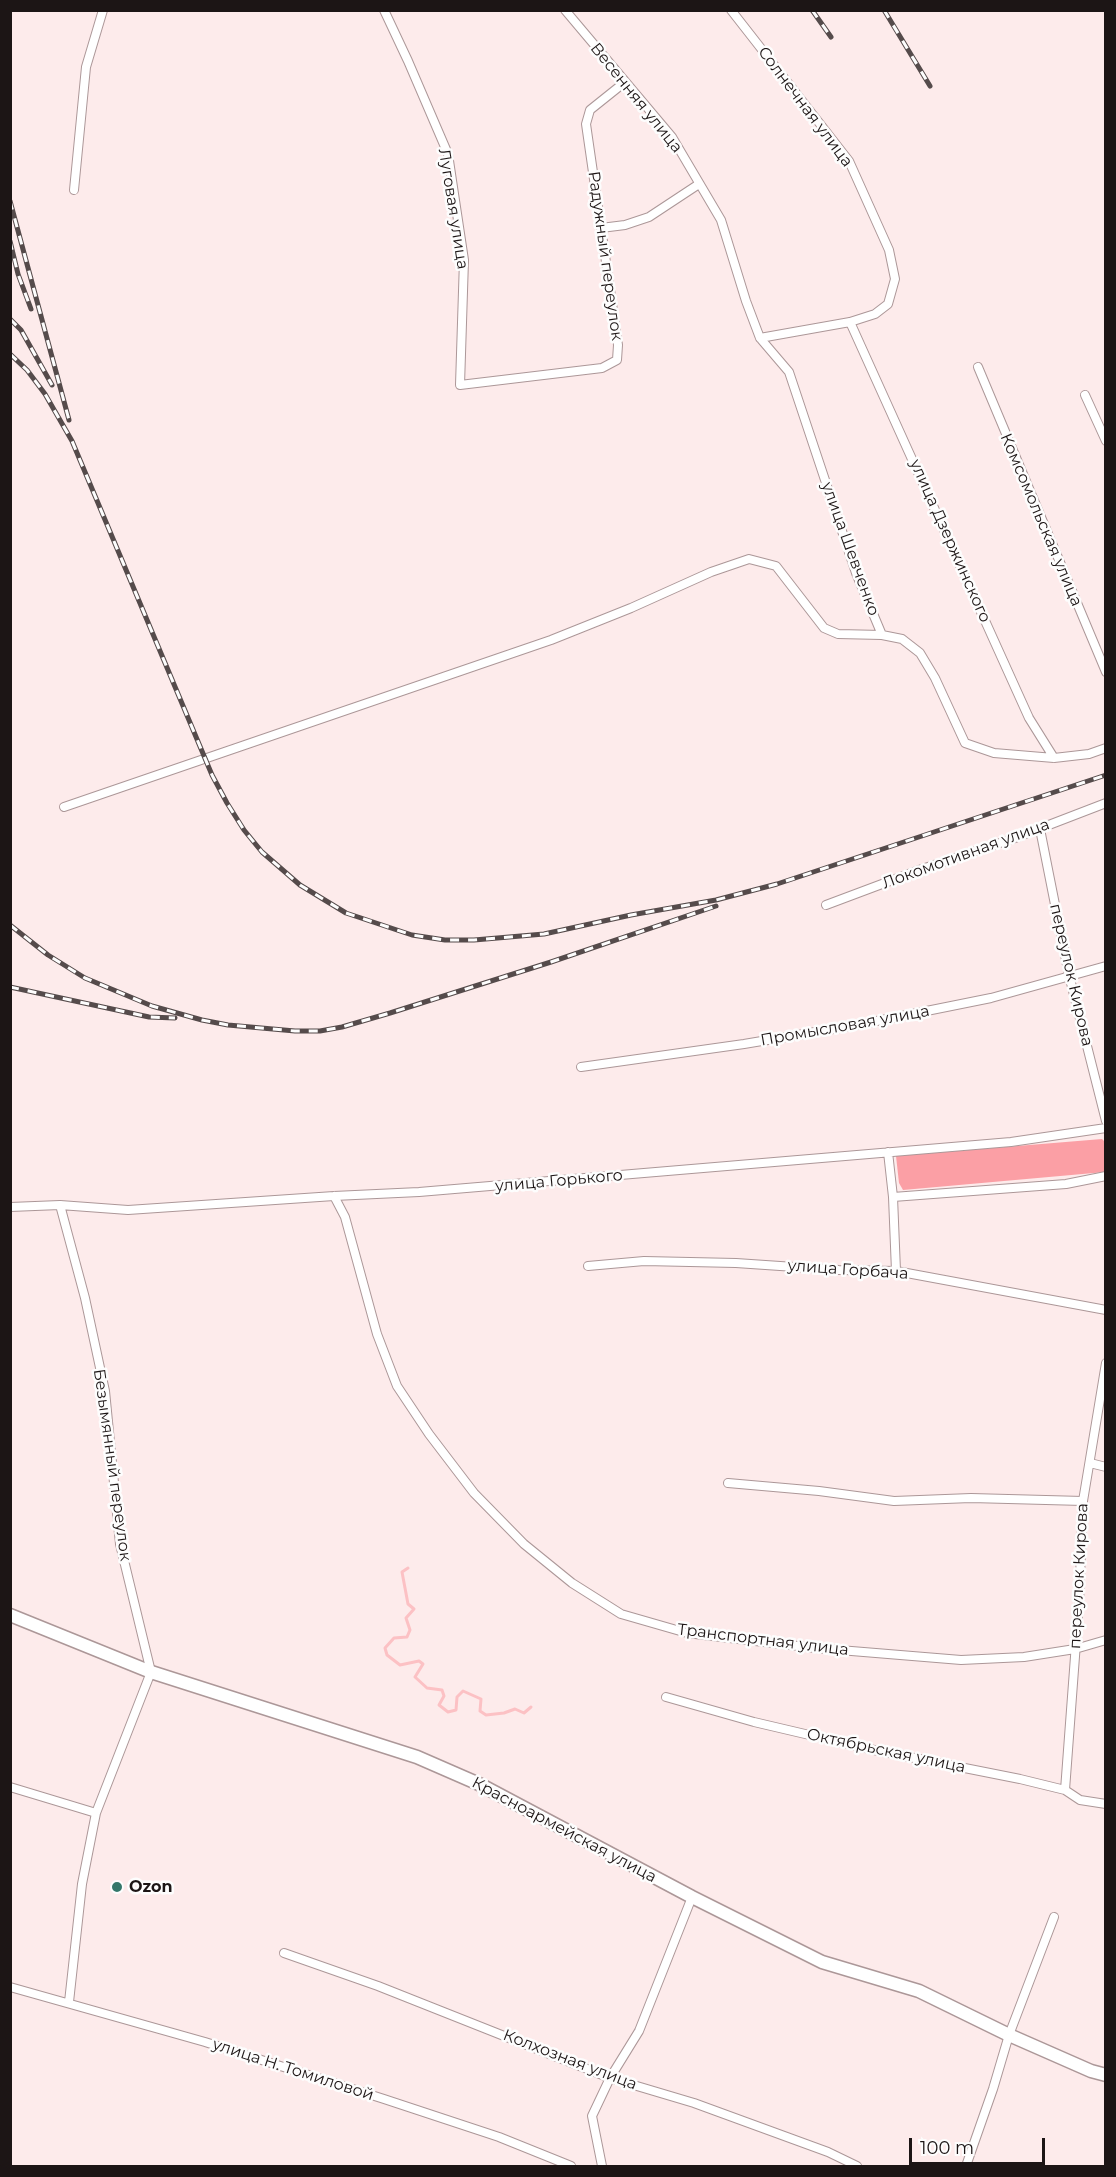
<!DOCTYPE html>
<meta charset="utf-8">
<style>
body{margin:0}
#map{position:relative;width:1116px;height:2177px;overflow:hidden;background:#fdebeb;font-family:Montserrat,sans-serif}
canvas{display:block}
.frame{position:absolute;inset:0;border:12px solid #1c1515;pointer-events:none}
.scale{position:absolute;left:909px;top:2138px;width:136px;height:27px;box-sizing:border-box;border:3px solid #1c1515;border-top:0;padding-left:8px;font-size:18px;line-height:21px;white-space:nowrap;color:#1c1515;-webkit-text-stroke:4px #fdfdfd;paint-order:stroke}
</style>
<div id="map">
<canvas width="1116" height="2177"></canvas>
<div class="frame"></div>
<div class="scale">100 m</div>
</div>
<script>
const c = document.querySelector('canvas').getContext('2d');
c.lineJoin = 'round';
function fillPath(path, color) { c.fillStyle = color; c.fill(path, 'evenodd'); }
const toPath = rows => new Path2D(rows.map(r => 'M' + r).join(''));
function trace(path, color, width, dash) { c.strokeStyle = color; c.lineWidth = width; c.lineCap = dash ? 'butt' : 'round'; c.setLineDash(dash || []); c.stroke(path); }
function drawText(font, color, halo, rows, align = 'center') {
  c.font = font + ' Montserrat,sans-serif'; c.lineWidth = 5; c.setLineDash([]); c.textBaseline = 'middle'; c.strokeStyle = halo; c.fillStyle = color; for (const [text, x, y, turn = 0] of rows) {
    c.save(); c.translate(x, y); c.rotate((+turn || 0) * Math.PI / 180); c.textAlign = isNaN(turn) ? turn : align; if (halo) c.strokeText(text, 0, 0); c.fillText(text, 0, 0); c.restore();
  }
}
fillPath(toPath([
 [1102,1139,1105,1142,1105,1172,903,1190,899,1183,896,1156]
]), '#fb9fa5');
trace(toPath([
 [408,1568,402,1572,408,1604,414,1609,406,1618,410,1630,407,1637,394,1638,385,1648,387,1655,400,1665,419,1661,423,1664,415,1677,427,1688,442,1690,444,1696,439,1705,448,1712,456,1710,457,1697,463,1691,481,1699,480,1711,486,1715,504,1713,515,1709,524,1713,531,1707]
]), '#fcc1c4', 3);
const street = toPath([
 [384,10,408,61,448,154,464,260,460,385,602,368,617,360,618,345,586,124,590,110,625,82],
 [565,10,672,137,721,220,746,301,760,338,850,322,875,314,888,304,895,279,889,250,849,161,731,10],
 [74,190,86,67,103,10],
 [601,228,625,225,649,217,699,184],
 [850,322,1029,718,1054,758],
 [760,338,789,372,856,573,882,635,902,639,920,653,935,678,965,743,994,753,1054,758,1089,754,1106,748],
 [978,367,1106,672],
 [1085,395,1106,441],
 [64,807,551,640,631,608,711,572,749,559,776,566,824,628,838,634,882,635],
 [1040,829,1069,975,1106,1121],
 [826,905,922,869,1015,838,1106,803],
 [581,1067,744,1044,857,1025,991,998,1106,966],
 [888,1152,893,1197,896,1271],
 [334,1196,345,1217,377,1334,397,1386,429,1434,474,1493,524,1544,572,1583,621,1614,687,1633,815,1648,961,1660,1024,1657,1075,1649,1106,1640],
 [893,1197,1066,1184,1106,1176],
 [60,1205,85,1298,105,1391,120,1544,151,1672,96,1813,82,1884,69,2002],
 [10,1207,60,1205,128,1210,334,1196,419,1192,1011,1142,1106,1128],
 [588,1266,644,1261,736,1263,839,1270,896,1271,1106,1310],
 [1090,1463,1106,1467],
 [728,1483,819,1491,894,1501,971,1498,1083,1501],
 [666,1697,754,1722,869,1749,1020,1779,1065,1790,1080,1800,1106,1804],
 [10,1787,96,1813],
 [1065,1790,1079,1603,1083,1501,1106,1363],
 [284,1953,378,1986,610,2078,694,2103,828,2152,857,2166],
 [10,1987,205,2042,384,2099,499,2137,571,2166],
 [602,2166,592,2116,610,2078,639,2031,692,1897],
 [966,2166,993,2089,1009,2035,1054,1917]
]);
const primary = toPath([
 [10,1615,151,1672,417,1757,479,1784,692,1897,822,1962,919,1991,1009,2035,1091,2071,1106,2075]
]);
trace(street, '#ac9798', 10);
trace(primary, '#ac9798', 15);
trace(street, '#fff', 8);
trace(primary, '#fff', 12);
const rail = toPath([
 [812,10,831,37],
 [884,10,930,86],
 [10,201,69,420],
 [10,241,18,274,31,309],
 [10,319,21,330,52,385],
 [10,354,27,370,45,394,72,441,212,775,227,803,244,830,262,852,300,885,346,913,412,935,445,940,474,940,544,934,631,915,716,900,777,884,1106,775],
 [10,925,48,955,85,978,152,1006,202,1020,228,1025,295,1031,320,1031,342,1027,390,1013,551,962,716,906],
 [10,987,149,1017,175,1018]
]);
trace(rail, '#554b4b', 5);
trace(rail, '#fdfdfd', 3, [9]);
for (const [x, y, r, color] of [
 [117,1887,6,"#34776a"]
]) { const dot = new Path2D(); dot.arc(x, y, r, 0, 2 * Math.PI); c.fillStyle = color; c.fill(dot); trace(dot, '#fdfdfd', 2); }
drawText('16px', '#1c1515', '#fdfdfd', [
 ["Весенняя улица",636,98,51],
 ["Солнечная улица",805,107,53],
 ["Луговая улица",453,209,81],
 ["Радужный переулок",605,256,82],
 ["Комсомольская улица",1041,520,67],
 ["улица Дзержинского",950,541,66],
 ["улица Шевченко",850,549,70],
 ["Локомотивная улица",966,854,-20],
 ["переулок Кирова",1071,975,77],
 ["Промысловая улица",845,1026,-10],
 ["улица Горького",559,1181,-5],
 ["улица Горбача",848,1270,4],
 ["Безымянный переулок",112,1465,82],
 ["переулок Кирова",1079,1576,-87],
 ["Транспортная улица",763,1640,7],
 ["Октябрьская улица",886,1751,12],
 ["Красноармейская улица",564,1830,28],
 ["Колхозная улица",570,2060,21],
 ["улица Н. Томиловой",293,2070,18]
]);
drawText('bold 16px', '#1c1515', '#fdfdfd', [
 ["Ozon",129,1887]
], 'left');
</script>
